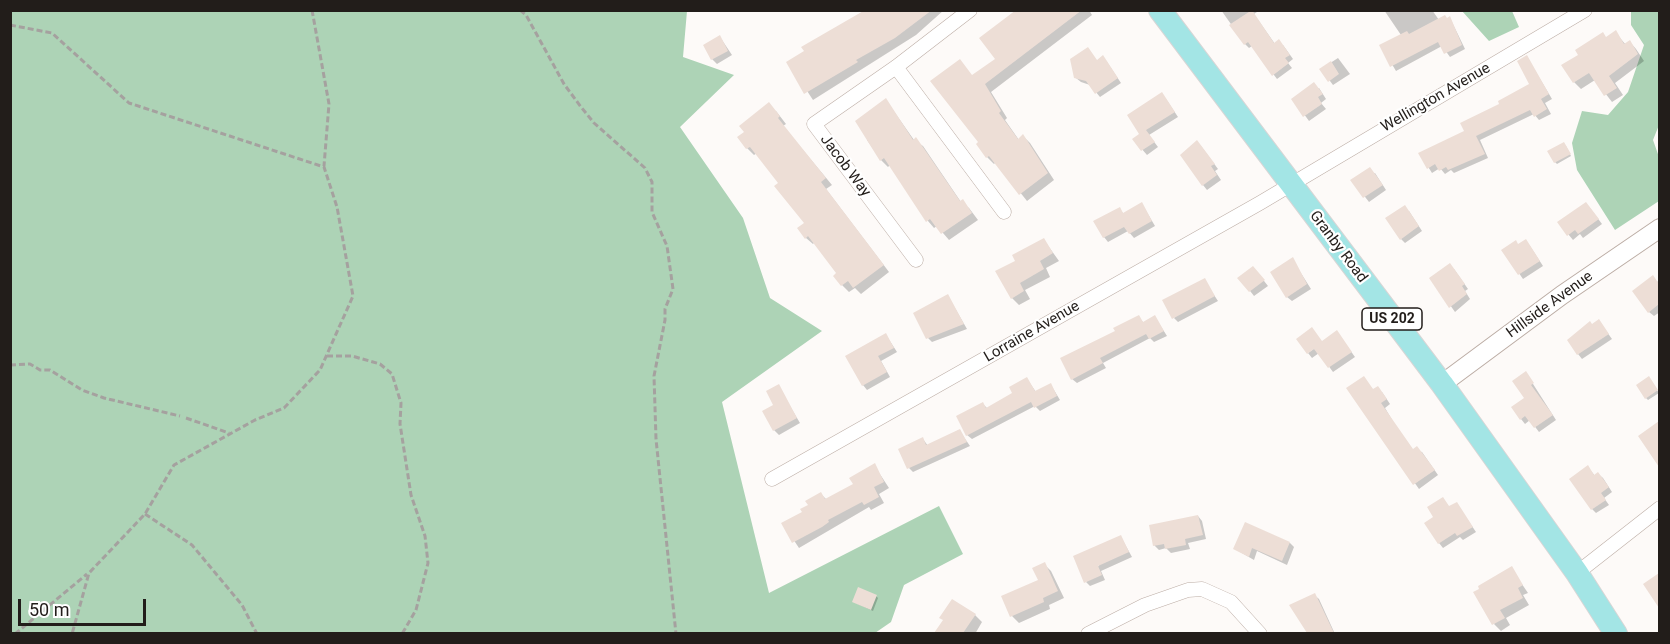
<!DOCTYPE html>
<style>
body{margin:0}
#map{position:relative;width:1670px;height:644px;overflow:hidden;background:#fdfaf8;font-family:Roboto,sans-serif}
canvas{display:block}
.frame{position:absolute;inset:0;border:12px solid #221d1a;pointer-events:none}
.scale{position:absolute;left:18px;top:599px;width:128px;height:27px;box-sizing:border-box;border:3px solid #221d1a;border-top:0;padding-left:8px;font-size:18px;line-height:21px;white-space:nowrap;color:#221d1a;-webkit-text-stroke:4px #fff;paint-order:stroke}
</style>
<div id="map">
<canvas width="1670" height="644"></canvas>
<div class="frame"></div>
<div class="scale">50 m</div>
</div>
<script>
const c = document.querySelector('canvas').getContext('2d');
c.lineJoin = 'round';
function fillPath(path, color) { c.fillStyle = color; c.fill(path, 'evenodd'); }
const toPath = rows => new Path2D(rows.map(r => 'M' + r).join(''));
function trace(path, color, width, dash) { c.strokeStyle = color; c.lineWidth = width; c.lineCap = dash ? 'butt' : 'round'; c.setLineDash(dash || []); c.stroke(path); }
function drawText(font, color, halo, rows, align = 'center') {
  c.font = font + ' Roboto,sans-serif'; c.lineWidth = 4.5; c.setLineDash([]); c.textBaseline = 'middle'; c.strokeStyle = halo; c.fillStyle = color; for (const [text, x, y, turn = 0] of rows) {
    c.save(); c.translate(x, y); c.rotate((+turn || 0) * Math.PI / 180); c.textAlign = isNaN(turn) ? turn : align; if (halo) c.strokeText(text, 0, 0); c.fillText(text, 0, 0); c.restore();
  }
}
fillPath(toPath([
 [10,11,687,11,683,57,734,75,680,127,743,218,770,298,822,331,722,402,769,593,939,506,963,554,904,585,891,622,875,633,11,633],
 [1462,11,1512,11,1519,27,1489,41],
 [1631,11,1659,11,1659,125,1653,140,1659,157,1659,201,1615,230,1577,170,1572,143,1582,111,1608,115,1628,92,1644,45,1631,25]
]), '#add3b6');
fillPath(toPath([
 [875,10,944,10,916,35,813,100,788,62],
 [1018,10,1089,10,1092,15,991,92,1007,118,1005,120,1019,140,1023,136,1030,143,1054,180,1027,201,996,162,994,164,987,157,980,142,973,77,997,59],
 [1221,10,1260,10,1254,14,1275,44,1283,45,1293,59,1288,63,1292,68,1277,79,1252,46,1249,48,1245,44],
 [1384,10,1432,10,1439,20,1450,18,1465,49,1450,57,1442,46,1396,71,1381,46,1401,35],
 [1615,32,1626,45,1630,42,1636,49,1644,61,1615,83,1623,95,1612,102,1595,80,1581,89,1574,82,1606,38],
 [720,37,732,55,717,64,712,59],
 [1527,57,1552,99,1545,103,1551,114,1539,120,1534,114,1480,140,1488,158,1454,173,1451,170,1445,174,1440,168,1432,173,1420,154,1465,132,1531,84],
 [1338,58,1350,74,1333,85,1321,69],
 [1097,61,1107,62,1121,83,1100,97,1090,85,1081,82,1076,78],
 [1319,88,1326,99,1321,103,1326,109,1309,121,1293,99],
 [1166,99,1178,117,1149,135,1158,147,1147,155,1134,140,1141,134],
 [886,100,914,140,923,146,961,202,969,208,978,220,949,240,937,226,934,228,928,221,890,165,888,167,881,160,867,140],
 [776,111,786,124,783,126,832,185,826,189,889,272,861,294,855,288,849,292,842,285,835,276,839,273,815,242,813,244,806,238,806,223,780,183,757,153,754,155,747,148],
 [1201,146,1218,169,1215,171,1221,180,1207,190,1203,185],
 [1566,146,1571,156,1557,164,1555,162],
 [1375,173,1386,190,1369,202,1352,180],
 [1142,204,1155,226,1134,238,1128,231,1108,242,1104,237,1119,209,1124,214],
 [1590,208,1602,224,1583,238,1580,234,1573,240,1559,223],
 [1409,211,1422,231,1405,243,1401,239],
 [1044,240,1059,261,1046,268,1050,277,1025,290,1030,299,1019,305,1012,298,1017,261],
 [1519,246,1530,246,1543,266,1523,279,1503,250],
 [1292,259,1311,289,1292,301,1287,297],
 [1454,269,1468,289,1465,291,1470,299,1455,312,1431,278],
 [1257,272,1268,286,1254,296,1240,278],
 [1204,280,1218,301,1178,322,1174,318],
 [1657,281,1660,285,1660,312,1654,316,1649,312],
 [948,296,967,329,932,342,928,338],
 [1138,317,1144,323,1155,317,1167,336,1154,342,1150,338,1103,363,1106,368,1077,383,1072,379,1117,331],
 [1599,321,1612,339,1582,359,1578,354],
 [1337,332,1355,357,1333,372,1319,353,1312,358,1308,353],
 [886,335,897,352,881,361,890,377,867,390,863,385],
 [1526,373,1556,420,1539,432,1530,420,1525,424,1521,419,1526,399],
 [1364,378,1374,391,1382,392,1390,404,1385,408,1394,423,1413,450,1422,452,1438,475,1419,489,1348,388],
 [1027,379,1036,392,1051,385,1060,400,1040,411,1035,406,972,439,967,435,983,404,988,409,1014,394],
 [1650,380,1659,393,1648,400,1646,398],
 [778,386,800,423,779,435,774,430],
 [1658,425,1660,426,1660,464,1658,463],
 [959,430,970,446,913,472,909,468,900,450,923,439,928,446],
 [874,465,889,488,879,494,884,503,871,510,869,507,799,548,783,524,804,512,821,494,827,500,855,485],
 [1588,467,1595,476,1598,474,1603,478,1612,492,1604,498,1609,505,1596,513,1592,509],
 [1443,499,1450,508,1457,504,1476,532,1463,540,1460,537,1443,548,1439,543],
 [1198,516,1202,521,1206,539,1188,543,1190,549,1171,553,1166,548,1159,550,1154,545],
 [1121,537,1132,557,1101,571,1105,580,1090,586,1086,582],
 [1290,543,1294,547,1287,565,1257,551,1254,560,1235,549],
 [1044,564,1051,571,1064,598,1049,605,1050,609,1019,623,1012,616,1003,597,1040,580],
 [1511,568,1528,593,1523,595,1529,605,1506,618,1510,625,1501,631,1494,624],
 [1314,595,1319,599,1335,634,1309,634,1302,621],
 [876,596,878,598,873,611,856,603],
 [975,615,982,622,975,634,936,634,944,620]
]), '#0003');
fillPath(toPath([
 [865,10,932,10,895,38,856,60,858,62,804,94,786,62,804,51,801,47],
 [1016,10,1082,10,985,84,1001,111,999,113,1018,139,1023,134,1048,173,1019,195,989,156,986,158,976,144,978,142,930,81,960,59,972,75,995,59,979,38],
 [1252,10,1274,43,1279,39,1290,55,1285,58,1289,63,1272,76,1248,42,1244,45,1229,25],
 [1445,15,1447,18,1450,16,1462,45,1444,54,1438,42,1390,67,1379,45,1407,31,1409,34],
 [1616,30,1624,44,1630,40,1638,54,1609,76,1617,88,1604,96,1589,73,1573,83,1561,65,1578,55,1575,50,1603,32,1606,37],
 [720,35,728,51,711,60,703,45],
 [1088,47,1097,60,1103,55,1118,78,1095,94,1086,81,1074,78,1070,59],
 [1527,55,1549,94,1541,99,1547,109,1534,117,1530,110,1476,136,1485,154,1448,170,1446,167,1439,171,1435,164,1427,169,1418,153,1464,131,1460,123,1499,104,1498,101,1529,84,1517,61],
 [1331,61,1339,74,1328,82,1319,69],
 [1314,82,1323,94,1318,97,1322,104,1303,117,1291,99],
 [1162,92,1175,112,1146,130,1155,142,1141,151,1132,139,1139,134,1127,115],
 [886,98,913,140,916,137,960,201,963,199,972,213,941,234,930,219,926,222,884,158,880,161,855,121],
 [769,102,780,116,778,118,826,178,821,182,884,265,853,288,848,281,841,286,833,276,836,273,808,236,805,239,797,228,804,223,774,186,778,183,750,147,746,149,737,137,744,132,739,126],
 [1197,140,1215,164,1211,166,1217,175,1202,186,1180,155],
 [1564,142,1571,154,1554,163,1547,151],
 [1370,167,1383,185,1363,198,1350,180],
 [1142,202,1152,221,1129,234,1124,227,1103,238,1093,221,1120,207,1123,213],
 [1586,202,1599,219,1578,234,1575,230,1567,236,1557,222],
 [1405,205,1419,226,1400,240,1385,218],
 [1044,238,1053,253,1040,261,1044,269,1020,283,1024,291,1011,299,995,271,1015,261,1012,255],
 [1526,239,1540,261,1518,275,1501,250,1516,240,1518,244],
 [1293,257,1307,284,1286,298,1270,272],
 [1450,263,1465,284,1462,286,1467,294,1449,308,1429,278],
 [1253,266,1265,280,1249,292,1237,278],
 [1653,275,1659,284,1659,304,1648,313,1632,291],
 [1205,278,1215,296,1172,319,1162,300],
 [948,294,964,324,926,339,913,313],
 [1139,315,1143,322,1155,315,1164,331,1149,339,1146,334,1100,358,1103,363,1071,380,1060,358,1115,331,1113,328],
 [1599,319,1609,334,1577,355,1567,340,1590,321,1592,324],
 [1312,327,1322,341,1337,330,1352,352,1328,368,1314,349,1307,354,1296,339],
 [886,333,894,348,878,356,887,372,862,386,845,356],
 [1526,371,1534,383,1531,385,1553,415,1534,428,1525,416,1520,420,1511,407,1524,398,1512,381],
 [1364,376,1373,389,1378,386,1387,399,1381,403,1413,449,1417,446,1435,470,1413,485,1346,388],
 [1649,376,1658,390,1645,399,1636,385],
 [1027,377,1035,391,1051,383,1057,396,1034,408,1031,402,966,436,956,416,983,402,986,408,1012,393,1009,387],
 [779,384,797,418,773,431,762,411,773,405,766,391],
 [1659,421,1659,467,1638,436],
 [960,429,967,442,907,469,898,449,923,437,926,445],
 [875,463,884,482,874,487,879,497,864,505,862,502,828,520,829,522,822,527,792,543,781,523,802,512,800,509,808,505,805,501,821,492,825,499,853,484,849,478],
 [1588,465,1594,475,1598,472,1609,487,1601,493,1606,500,1591,510,1569,479],
 [1443,497,1449,506,1457,502,1473,527,1457,536,1455,533,1438,544,1424,523,1433,517,1427,507],
 [1198,515,1203,535,1185,539,1186,545,1165,549,1164,544,1153,546,1149,525],
 [1245,522,1290,542,1282,561,1252,548,1249,557,1233,549],
 [1121,535,1129,552,1098,566,1102,575,1084,583,1073,556],
 [1045,562,1058,591,1043,598,1044,602,1010,617,1001,596,1038,580,1032,568],
 [1512,566,1523,585,1518,588,1523,598,1500,610,1505,618,1492,625,1473,592,1479,589,1478,586],
 [1659,573,1659,608,1643,584],
 [858,587,877,595,871,610,852,602],
 [1315,593,1334,633,1307,633,1289,605],
 [952,599,976,614,963,633,934,633,943,620,939,618]
]), '#edded6');
const minor = toPath([
 [896,67,1004,212],
 [916,260,814,124,896,67,970,10],
 [772,479,1260,203,1585,10],
 [1577,573,1660,508],
 [1088,634,1145,605,1188,590,1202,589,1231,602,1260,634]
]);
const tertiary = toPath([
 [1442,384,1562,295,1660,228]
]);
const primary = toPath([
 [1160,10,1442,384,1577,573,1616,634]
]);
trace(minor, '#bcada5', 15);
trace(tertiary, '#bcada5', 20);
trace(primary, '#d7d6d6', 24);
trace(toPath([
 [312,10,329,104,324,166],
 [520,10,526,15,564,84,581,107,594,123,645,168,652,182,652,212,667,246,673,289,665,309,665,320,654,376,656,439,676,634],
 [10,25,52,33,129,103,324,167,337,207,353,296,320,370,284,408,255,420,174,465,145,514,89,573,72,634],
 [327,356,352,356,380,364,392,374,401,403,400,424,411,495,425,536,428,563,416,610,402,634],
 [10,365,30,364,40,370,50,370,82,390,104,398,180,416],
 [186,418,229,433],
 [145,514,192,545,242,605,257,634],
 [15,634,87,574]
]), '#a5a19f', 3, [6, 3]);
trace(minor, '#fff', 14);
trace(tertiary, '#fff', 18);
trace(primary, '#a3e5e5', 22);
for (const [x, y, w] of [
 [1392,319,60]
]) { const box = new Path2D(); box.roundRect(x - w / 2, y - 11, w, 22, 4.5); c.fillStyle = '#fff'; c.fill(box); trace(box, '#221d1a', 1.5); }
drawText('bold 14px', '#221d1a', null, [
 ["US 202",1392,319]
]);
drawText('15px', '#221d1a', '#fff', [
 ["Wellington Avenue",1436,98,-30],
 ["Jacob Way",845,166,53],
 ["Granby Road",1338,247,53],
 ["Hillside Avenue",1550,305,-36],
 ["Lorraine Avenue",1032,332,-30]
]);
</script>
